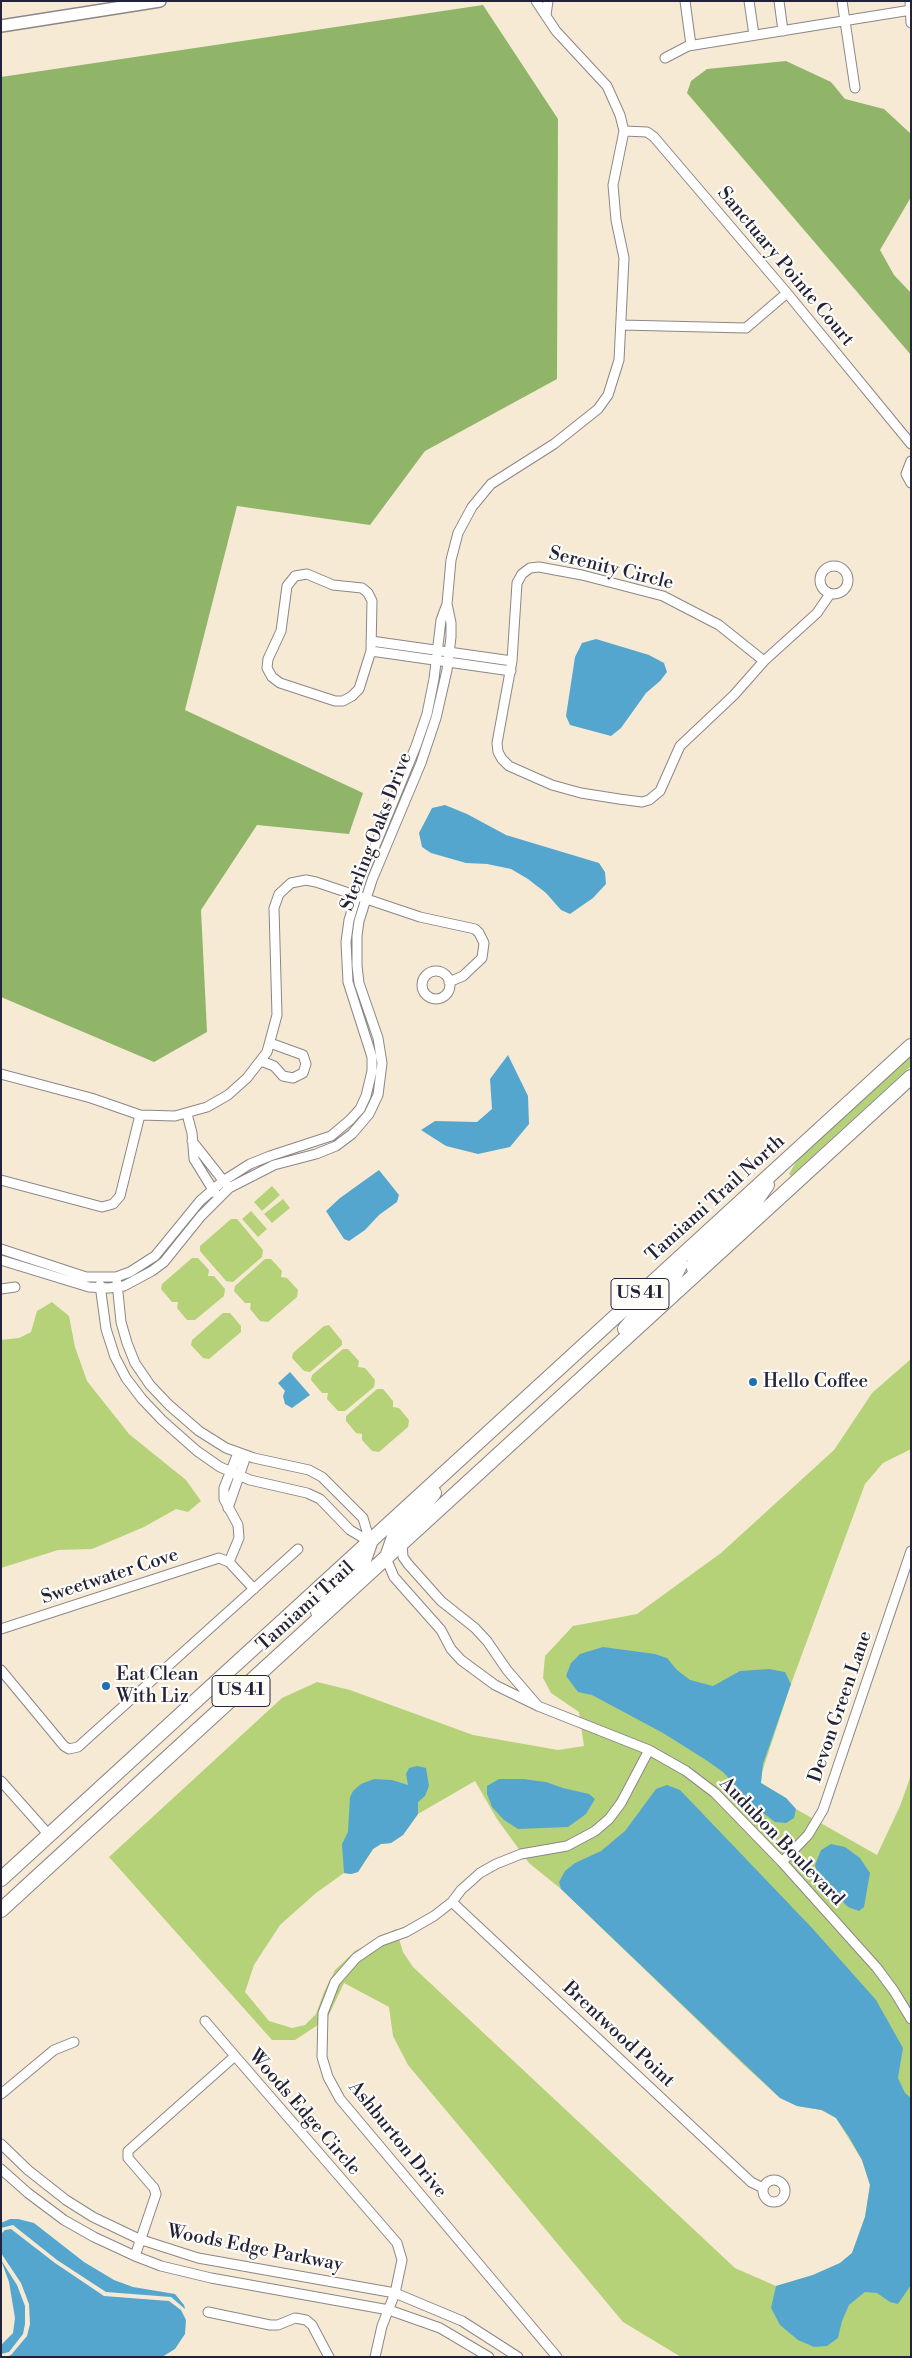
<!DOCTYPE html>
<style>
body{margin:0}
#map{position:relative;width:912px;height:2358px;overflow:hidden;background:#f6ead5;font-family:"Libre Bodoni",serif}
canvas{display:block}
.frame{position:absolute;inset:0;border:2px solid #22223b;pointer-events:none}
</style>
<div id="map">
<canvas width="912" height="2358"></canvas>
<div class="frame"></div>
</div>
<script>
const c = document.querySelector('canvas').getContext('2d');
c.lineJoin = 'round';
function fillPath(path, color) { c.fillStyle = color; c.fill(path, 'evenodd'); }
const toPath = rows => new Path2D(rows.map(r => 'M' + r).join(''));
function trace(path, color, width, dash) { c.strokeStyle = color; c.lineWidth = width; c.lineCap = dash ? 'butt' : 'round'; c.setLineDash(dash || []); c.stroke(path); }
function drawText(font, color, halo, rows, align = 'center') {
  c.font = font + ' "Libre Bodoni",serif'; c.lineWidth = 4.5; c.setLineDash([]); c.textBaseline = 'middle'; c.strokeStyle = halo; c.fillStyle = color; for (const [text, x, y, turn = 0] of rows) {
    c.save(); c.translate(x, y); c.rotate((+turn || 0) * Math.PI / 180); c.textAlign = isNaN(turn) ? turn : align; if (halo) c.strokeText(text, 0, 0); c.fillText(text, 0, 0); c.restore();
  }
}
fillPath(toPath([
 [911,1055,911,1066,791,1176,789,1174,799,1157],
 [272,1186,280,1195,262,1211,254,1202],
 [283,1199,290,1208,272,1223,264,1214],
 [251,1211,267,1229,258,1237,242,1219],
 [231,1219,237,1219,263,1250,262,1257,233,1282,226,1281,200,1251,200,1246],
 [192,1258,198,1258,209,1270,208,1276,214,1276,225,1289,224,1296,195,1320,187,1320,177,1308,178,1302,172,1302,161,1289,162,1284],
 [265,1259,271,1259,282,1271,281,1277,287,1278,298,1290,297,1297,268,1322,260,1321,250,1309,251,1303,245,1303,234,1291,235,1286],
 [52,1302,69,1316,75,1347,87,1381,129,1434,186,1480,201,1501,188,1512,176,1509,144,1527,92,1549,58,1550,1,1568,1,1340,19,1338,31,1332,37,1311],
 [223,1313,230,1313,241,1326,241,1332,209,1359,203,1358,191,1345,192,1340],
 [329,1325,342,1341,342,1345,310,1372,304,1371,292,1358,293,1353,324,1326],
 [343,1349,348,1349,359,1361,358,1367,365,1368,375,1380,374,1387,345,1411,338,1411,327,1399,328,1393,322,1393,311,1380,312,1375],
 [911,1359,911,1449,883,1463,865,1484,791,1684,761,1775,761,1783,786,1798,796,1809,877,1855,900,1806,911,1775,911,2357,681,2357,623,2322,408,2065,393,2036,389,2007,344,1983,327,2019,295,2040,272,2040,109,1857,282,1698,317,1682,350,1690,473,1735,558,1750,584,1746,579,1712,551,1693,543,1678,545,1656,573,1626,637,1614,721,1553,834,1450,872,1393],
 [475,1781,497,1819,529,1863,561,1889,745,2066,780,2098,797,2106,821,2110,836,2118,862,2160,870,2185,865,2217,852,2253,840,2263,813,2275,776,2286,735,2268,413,1967,403,1952,396,1929,355,1951,335,1970,324,1992,316,2014,305,2025,292,2028,269,2021,245,1992,254,1965,280,1925,316,1893,344,1873,351,1874,358,1872,373,1849,381,1844,391,1843,403,1835,418,1814],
 [377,1389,383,1389,393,1401,393,1407,399,1408,409,1420,408,1427,379,1452,372,1451,362,1440,362,1434,356,1433,346,1421,346,1416]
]), '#b6d278');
fillPath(toPath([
 [483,5,558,119,557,379,425,451,370,525,237,506,185,710,363,793,349,834,257,825,201,910,207,1032,154,1062,1,997,1,77],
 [786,61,831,82,845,99,884,109,910,133,911,197,880,250,894,275,911,293,911,355,687,93,691,81,707,69]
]), '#90b468');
fillPath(toPath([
 [596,639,649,655,664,663,667,672,660,681,646,693,621,728,611,736,570,725,566,716,575,657,582,643],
 [445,805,467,814,506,835,599,863,605,872,606,884,593,898,570,914,561,910,546,893,528,879,511,869,487,864,466,863,431,853,422,847,419,833,432,808],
 [508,1055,528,1096,529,1124,510,1147,478,1154,446,1146,421,1130,435,1121,477,1122,492,1109,490,1079],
 [379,1170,399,1195,397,1202,379,1215,365,1230,349,1241,344,1239,326,1211,340,1198],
 [290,1372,310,1395,292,1408,285,1404,283,1396,285,1391,278,1383],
 [603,1647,655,1654,667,1658,677,1670,690,1680,713,1686,740,1671,769,1669,785,1672,791,1684,763,1764,761,1783,786,1798,796,1809,794,1818,786,1823,775,1822,754,1806,723,1772,706,1760,663,1733,592,1695,578,1692,566,1676,571,1663,580,1654],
 [417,1766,426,1768,429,1786,425,1796,418,1802,418,1814,403,1835,391,1843,381,1844,373,1849,358,1872,351,1874,344,1873,342,1844,348,1832,350,1797,353,1791,361,1784,374,1779,392,1780,408,1785,406,1774,409,1768],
 [499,1779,523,1779,546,1782,563,1788,589,1794,595,1799,586,1814,568,1827,518,1829,504,1820,492,1807,487,1794,487,1786],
 [667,1785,680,1790,813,1929,876,2000,903,2048,898,2078,905,2093,911,2098,911,2285,898,2304,890,2302,877,2293,865,2292,849,2305,842,2321,838,2338,827,2346,814,2347,798,2340,780,2325,771,2308,776,2286,813,2275,840,2263,852,2253,865,2217,870,2185,862,2160,849,2137,836,2118,822,2110,797,2106,780,2098,561,1889,559,1882,565,1871,575,1863,601,1851,625,1831,656,1789],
 [831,1844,845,1847,860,1858,870,1873,864,1907,859,1911,848,1907,840,1899,834,1887,818,1877,815,1865,821,1850],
 [10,2219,18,2219,34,2223,84,2262,114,2280,133,2287,175,2294,184,2305,185,2309,171,2297,106,2292,57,2260,13,2225,1,2228,1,2223],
 [11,2229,55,2263,104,2296,169,2301,181,2310,186,2320,185,2334,175,2349,162,2357,6,2357,11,2355,27,2336,30,2324,29,2304,21,2283,1,2253,1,2234,5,2230],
 [1,2260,17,2285,25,2306,25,2324,23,2334,9,2352,1,2354,1,2345,13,2333,15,2318,9,2282]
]), '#55a6cf');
const minor = toPath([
 [685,1,691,45],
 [749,1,754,35],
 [779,1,783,31],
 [842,1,855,88],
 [910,1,911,23],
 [546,15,548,1],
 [665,58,688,46,911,10],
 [624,131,647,132,654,137,787,293,911,444],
 [621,325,746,328,787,293],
 [911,461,906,474,911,483],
 '820 580a14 14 0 1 1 28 0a14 14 0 1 1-28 0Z',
 [307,574,333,585,362,588,368,593,372,601,371,651,359,689,352,696,343,701,335,701,280,683,272,677,267,668,268,659,281,631,287,586,295,576,307,574],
 [371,641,512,661],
 [371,651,511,671],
 [764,661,719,625,663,596,582,575,539,567,530,568,522,574,517,583,512,661,497,743,498,752,502,759,509,766,552,785,581,793,619,799,642,802,649,800,660,791,680,746,734,695,764,661,817,613,830,594],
 '422 985a14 14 0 1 1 28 0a14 14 0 1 1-28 0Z',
 [261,1061,274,1066,283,1076,293,1078,303,1073,306,1064,303,1055,270,1043],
 [1,1074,91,1098,140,1115,120,1196,113,1204,102,1207,1,1180],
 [187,1114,192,1133,194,1159,215,1193],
 [140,1115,175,1116,207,1107,228,1095,247,1078,267,1052,277,1015,274,908,279,894,291,883,306,880,316,882,420,917,475,929,479,933,484,943,482,958,463,976,449,982],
 [192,1141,226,1184],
 [1,1249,86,1277,116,1277,130,1272,155,1256,200,1201,223,1181,250,1164,270,1156,331,1136,350,1120,360,1109,366,1096,372,1071,372,1057,348,982,346,942,349,920,363,875,416,746,427,714,434,679,441,620,447,604,451,560,458,533,472,507,491,484,554,444,598,409,608,395,619,360,624,258,616,220,613,185,624,131,620,115,607,86,556,31,536,1],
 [1,1260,89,1287,109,1288,124,1286,152,1271,164,1262,201,1216,229,1188,274,1165,316,1154,336,1146,352,1134,369,1114,378,1095,382,1063,378,1038,359,983,357,966,357,936,359,921,372,880,421,763,436,718,447,670,451,637,451,623,447,604],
 [117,1283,121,1322,127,1343,135,1363,150,1385,169,1405,199,1431,226,1448,254,1458,309,1470,322,1477,363,1518,370,1542],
 [100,1285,106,1329,115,1357,126,1378,142,1399,162,1420,197,1451,220,1467,250,1480,307,1493,320,1499,350,1530,370,1542],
 [1,1289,15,1287],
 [228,1508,246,1456],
 [386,1558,394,1577,441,1630,451,1649,461,1660,495,1685,538,1706,507,1670,487,1641,475,1628,441,1601,408,1564,403,1557,402,1544],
 [229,1562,239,1538,238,1525,224,1499,224,1488,238,1453],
 [1,1629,219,1558,229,1562,254,1589],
 [1,1670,64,1746,69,1749,78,1747,298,1549],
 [538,1706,649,1750,686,1771,715,1793,782,1862,877,1968,894,1991,911,2019],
 [1,1781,49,1835],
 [782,1862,808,1835,823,1810,911,1551],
 [452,1902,751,2182,763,2188],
 [205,2021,235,2056],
 [1,2094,54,2050,74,2042],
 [1,2144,28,2170,66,2200,93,2217,139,2239,198,2258,395,2293,462,2321,518,2357],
 [1,2169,28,2193,64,2220,94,2237,135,2256,161,2266,211,2278,389,2310,440,2328,489,2357],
 '763 2191a11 11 0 1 1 22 0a11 11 0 1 1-22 0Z',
 [135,2256,156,2194,154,2188,128,2158,128,2151,235,2056,397,2243,402,2260,395,2293,382,2326,375,2357],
 [208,2312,270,2325,278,2325,295,2318,306,2320,312,2325,329,2357],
 [557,2357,340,2099,328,2077,322,2057,323,2013,335,1982,356,1958,381,1941,406,1932,434,1916,452,1902,461,1890,480,1873,496,1864,521,1854,567,1846,595,1831,609,1819,621,1803,649,1750]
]);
const tertiary = toPath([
 [1,26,160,1]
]);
const primary = toPath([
 [696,1274,693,1265,698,1256,753,1205,767,1185],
 [625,1329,643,1307,675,1275,680,1265,679,1258],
 [387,1557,395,1534,415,1516,434,1493],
 [318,1612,335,1589,363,1563,370,1543],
 [1,1879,911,1046],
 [1,1910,911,1077]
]);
trace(minor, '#8c8688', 11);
trace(tertiary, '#8c8688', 14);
trace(primary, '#8c8688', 16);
trace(minor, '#fff', 9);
trace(tertiary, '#fff', 11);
trace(primary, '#fff', 14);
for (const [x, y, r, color] of [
 [753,1382,5,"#1f6fb2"],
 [106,1686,5,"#1f6fb2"]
]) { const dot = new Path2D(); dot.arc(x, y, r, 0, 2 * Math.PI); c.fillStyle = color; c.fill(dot); trace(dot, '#fdfcf7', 2); }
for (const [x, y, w] of [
 [640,1294,58],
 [241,1691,58]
]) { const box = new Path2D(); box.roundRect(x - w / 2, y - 15.5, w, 31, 4); c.fillStyle = '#fdfcf7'; c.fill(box); trace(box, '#22223b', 1); }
drawText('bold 18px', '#22223b', null, [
 ["US 41",640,1294],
 ["US 41",241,1691]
]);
drawText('19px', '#22223b', '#fdfcf7', [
 ["Sanctuary Pointe Court",785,267,50],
 ["Serenity Circle",611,569,14],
 ["Sterling Oaks Drive",377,832,-69],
 ["Tamiami Trail North",716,1199,-42],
 ["Sweetwater Cove",110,1577,-18],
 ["Tamiami Trail",306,1607,-42],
 ["Devon Green Lane",841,1707,-71],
 ["Audubon Boulevard",781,1842,46],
 ["Brentwood Point",618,2035,43],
 ["Woods Edge Circle",304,2113,49],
 ["Ashburton Drive",397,2140,51],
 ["Woods Edge Parkway",255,2249,11]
]);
drawText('19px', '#22223b', '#fdfcf7', [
 ["Hello Coffee",763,1382],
 ["Eat Clean",116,1675],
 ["With Liz",116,1697]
], 'left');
</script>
